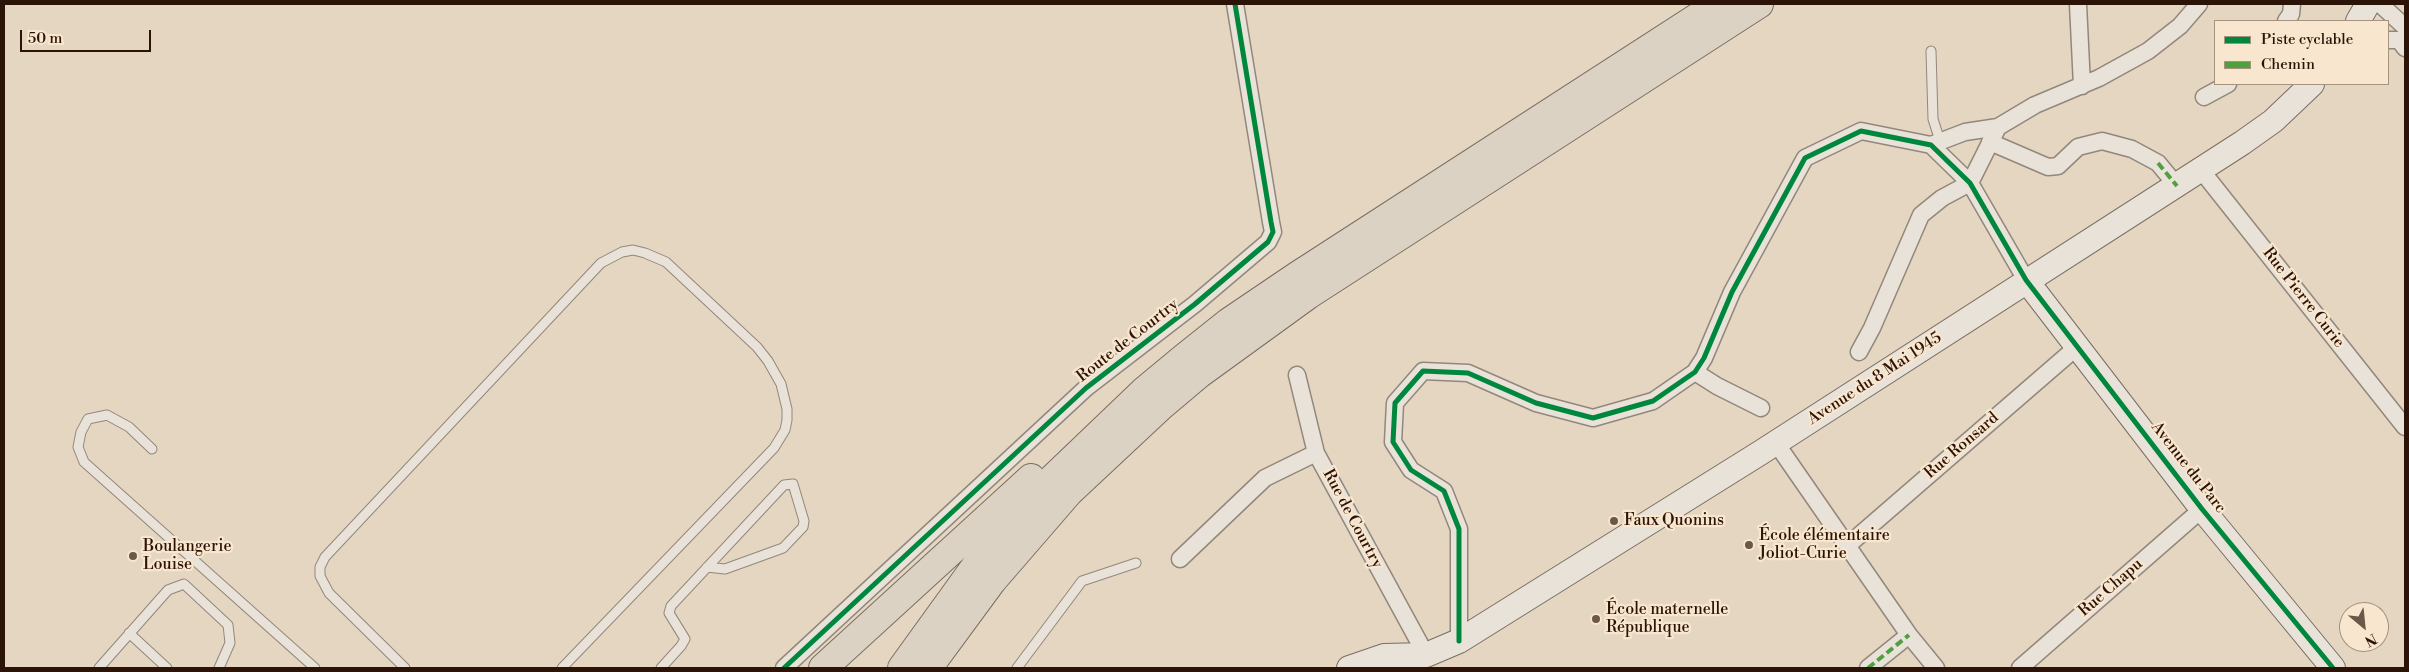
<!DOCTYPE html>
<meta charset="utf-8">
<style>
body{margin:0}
#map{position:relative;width:2409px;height:672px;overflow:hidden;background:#e5d6c2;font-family:"Libre Bodoni",serif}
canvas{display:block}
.frame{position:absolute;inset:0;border:5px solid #2c1308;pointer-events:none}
.legend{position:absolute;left:2214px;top:20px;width:175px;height:65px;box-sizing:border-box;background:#f8e6ce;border:1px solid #a6927f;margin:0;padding:6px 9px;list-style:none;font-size:15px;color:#2c1308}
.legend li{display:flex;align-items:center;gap:10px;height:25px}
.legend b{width:25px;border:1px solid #a6927f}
.north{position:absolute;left:2339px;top:602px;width:50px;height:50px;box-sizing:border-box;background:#f8e6ce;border:1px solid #a6927f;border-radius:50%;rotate:152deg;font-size:14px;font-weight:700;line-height:20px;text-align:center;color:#2c1308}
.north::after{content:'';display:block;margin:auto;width:18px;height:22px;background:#6d5749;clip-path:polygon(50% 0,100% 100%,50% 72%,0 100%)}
.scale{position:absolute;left:20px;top:30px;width:131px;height:22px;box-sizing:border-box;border:2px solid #2c1308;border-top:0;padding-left:6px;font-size:15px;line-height:18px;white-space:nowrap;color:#2c1308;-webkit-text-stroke:4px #f8e6ce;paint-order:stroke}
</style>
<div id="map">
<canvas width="2409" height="672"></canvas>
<div class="frame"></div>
<ul class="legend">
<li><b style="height:6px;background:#00873e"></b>Piste cyclable</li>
<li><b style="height:6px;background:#51a03e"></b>Chemin</li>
</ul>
<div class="north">N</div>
<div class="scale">50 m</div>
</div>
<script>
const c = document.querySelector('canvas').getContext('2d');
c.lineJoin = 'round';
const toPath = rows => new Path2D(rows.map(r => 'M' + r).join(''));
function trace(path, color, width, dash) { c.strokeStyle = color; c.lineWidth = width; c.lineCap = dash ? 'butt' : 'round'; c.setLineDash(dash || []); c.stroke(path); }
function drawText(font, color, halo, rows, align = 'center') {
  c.font = font + ' "Libre Bodoni",serif'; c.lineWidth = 4.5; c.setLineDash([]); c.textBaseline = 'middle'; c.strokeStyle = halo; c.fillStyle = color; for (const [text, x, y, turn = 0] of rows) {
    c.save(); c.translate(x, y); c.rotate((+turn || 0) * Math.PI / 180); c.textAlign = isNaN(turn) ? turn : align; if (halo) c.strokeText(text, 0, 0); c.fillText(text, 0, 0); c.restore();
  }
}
const lane = toPath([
 [1931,51,1933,119,1940,141],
 [152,449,129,427,107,415,88,419,81,432,78,447,84,462,315,668],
 [129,633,167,668],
 [99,668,168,590,184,584,228,625,230,643,219,668],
 [405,668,329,593,320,576,320,567,325,557,601,263,622,252,633,250,645,253,666,262,757,347,768,361,781,384,787,409,787,420,785,430,774,448,562,668],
 [661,668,681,646,685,639,669,613,671,606,784,485,793,484,804,521,803,527,783,548,725,569,707,567],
 [1017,668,1082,581,1136,563]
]);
const street = toPath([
 [2078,4,2082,86],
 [2380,4,2405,27],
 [2286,21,2291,14,2292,4],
 [2388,40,2399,40,2405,48],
 [2204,97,2228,84],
 [1990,142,2048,167,2058,166,2078,147,2102,141,2132,149,2158,163,2177,186],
 [1931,145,1965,132,1998,127,2035,105,2099,78,2148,51,2180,26,2199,4],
 [2201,170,2405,427],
 [1859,352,1872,328,1921,215,1942,198,1970,183,1998,127],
 [1695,372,1717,386,1761,408],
 [1297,375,1316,453,1426,655],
 [1776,443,1909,635,1936,668],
 [1847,546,2078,346],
 [1180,559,1265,478,1316,453],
 [1459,641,1459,529,1444,491,1411,470,1393,442,1395,403,1423,371,1468,373,1536,403,1593,418,1653,401,1695,372,1704,358,1732,292,1805,158,1861,131,1931,145,1970,183,2026,280],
 [784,668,1086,388,1195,304,1268,242,1273,232,1271,222,1235,4],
 [1868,668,1909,635],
 [2020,668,2202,509]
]);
const secondary = toPath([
 [2358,21,2368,4],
 [2026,280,2202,509,2333,668],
 [1349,668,1384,656,1426,655,1459,641,1760,453,2242,143,2273,121,2312,84]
]);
const highway = toPath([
 [823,668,1031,478],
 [902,668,975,567,1052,479,1144,391,1185,357,1229,322,1297,276,1718,4],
 [928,668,992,581,1069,492,1161,406,1199,374,1308,295,1759,4]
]);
trace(lane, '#93877b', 11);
trace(street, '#93877b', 19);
trace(secondary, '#796e62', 26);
trace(highway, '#796e62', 30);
trace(lane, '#e9e2d8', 9);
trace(street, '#e9e2d8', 16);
trace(secondary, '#e9e2d8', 24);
trace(highway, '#dcd2c3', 28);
trace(toPath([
 [2158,163,2177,186],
 [1868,668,1909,635]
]), '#51a03e', 4, [8, 4]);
trace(toPath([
 [1459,641,1459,529,1444,491,1411,470,1393,442,1395,403,1423,371,1468,373,1536,403,1593,418,1653,401,1695,372,1704,358,1732,292,1805,158,1861,131,1931,145,1970,183,2026,280,2202,509,2333,668],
 [784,668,1086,388,1195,304,1268,242,1273,232,1271,222,1235,4]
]), '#00873e', 5);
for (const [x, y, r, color] of [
 [1614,521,5,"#6d5749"],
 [1749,545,5,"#6d5749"],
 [133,556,5,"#6d5749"],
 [1596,619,5,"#6d5749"]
]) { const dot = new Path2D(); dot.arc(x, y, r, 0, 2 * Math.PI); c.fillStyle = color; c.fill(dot); trace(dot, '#f8e6ce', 2); }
drawText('16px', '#2c1308', '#f8e6ce', [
 ["Rue Pierre Curie",2303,298,52],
 ["Route de Courtry",1128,341,-38],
 ["Avenue du 8 Mai 1945",1875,379,-33],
 ["Rue Ronsard",1962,446,-41],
 ["Avenue du Parc",2188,468,52],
 ["Rue de Courtry",1352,519,62],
 ["Rue Chapu",2111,588,-41]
]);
drawText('16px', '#2c1308', '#f8e6ce', [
 ["Faux Quonins",1624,521],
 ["École élémentaire",1759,536],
 ["Joliot-Curie",1759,554],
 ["Boulangerie",143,547],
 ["Louise",143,565],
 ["École maternelle",1606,610],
 ["République",1606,628]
], 'left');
</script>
